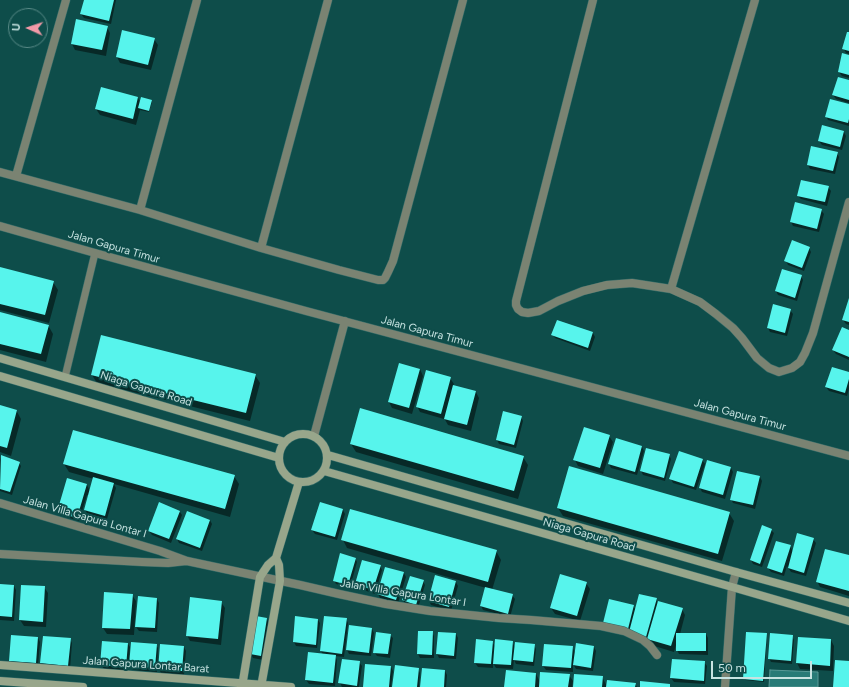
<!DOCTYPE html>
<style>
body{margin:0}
#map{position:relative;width:849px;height:687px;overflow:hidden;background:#0e4d4a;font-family:Figtree,sans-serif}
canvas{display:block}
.north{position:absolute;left:8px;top:8px;width:40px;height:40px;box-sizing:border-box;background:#0e4d4a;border:1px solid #588986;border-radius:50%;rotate:273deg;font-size:11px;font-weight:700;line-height:16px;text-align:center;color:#c7e3e1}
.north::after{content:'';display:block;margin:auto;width:14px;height:18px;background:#f39aa8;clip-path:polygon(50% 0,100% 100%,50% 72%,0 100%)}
.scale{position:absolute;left:711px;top:661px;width:101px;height:18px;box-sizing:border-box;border:2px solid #c7e3e1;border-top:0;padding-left:5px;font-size:12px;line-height:14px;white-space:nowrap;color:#c7e3e1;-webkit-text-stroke:3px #0e4d4a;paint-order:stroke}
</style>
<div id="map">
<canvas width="849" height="687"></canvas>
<div class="north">U</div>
<div class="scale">50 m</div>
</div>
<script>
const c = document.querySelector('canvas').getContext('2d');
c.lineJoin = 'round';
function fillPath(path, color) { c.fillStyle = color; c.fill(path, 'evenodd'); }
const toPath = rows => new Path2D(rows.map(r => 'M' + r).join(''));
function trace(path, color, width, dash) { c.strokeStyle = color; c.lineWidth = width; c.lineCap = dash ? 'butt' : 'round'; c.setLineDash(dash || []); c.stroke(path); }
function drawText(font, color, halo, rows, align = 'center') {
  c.font = font + ' Figtree,sans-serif'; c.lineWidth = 4; c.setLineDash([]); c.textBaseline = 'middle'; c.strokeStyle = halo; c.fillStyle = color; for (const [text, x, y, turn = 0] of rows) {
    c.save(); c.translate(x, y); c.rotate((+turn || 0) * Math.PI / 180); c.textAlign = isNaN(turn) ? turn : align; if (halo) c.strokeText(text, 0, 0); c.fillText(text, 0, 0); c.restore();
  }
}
const water = toPath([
 [770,670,818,672,818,687,769,687,770,670]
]);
fillPath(water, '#287b77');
trace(water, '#589a97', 1);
fillPath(toPath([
 [85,0,116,0,111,24,84,18,81,14],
 [107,27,110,33,106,56,75,50,72,44],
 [849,33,849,54,846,53,844,49],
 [154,39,158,45,151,70,120,63,117,57],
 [849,56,849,78,842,76,839,72],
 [849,82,849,103,836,99,833,95],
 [102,88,138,98,140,102,151,100,152,102,149,112,140,110,136,125,100,115,96,109],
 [849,105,849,126,828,120,826,116],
 [844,132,846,136,842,150,822,145,819,141],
 [837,153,839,157,835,174,810,169,808,165],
 [828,187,831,191,827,206,801,199,798,196],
 [821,210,824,214,819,232,793,226,791,222],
 [809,248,811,252,804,271,788,265,786,261],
 [0,268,53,282,58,290,49,323,0,310],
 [801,276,803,280,797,301,778,295,776,291],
 [849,300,849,325,846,324,843,320],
 [790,310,793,314,787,336,770,332,768,328],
 [0,313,48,325,53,334,46,362,0,350],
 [849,331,849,360,836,354,833,350],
 [593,333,595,337,590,351,555,338,553,335],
 [420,369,423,376,412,414,392,408,389,402],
 [849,373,849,389,847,396,829,391,826,387],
 [92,375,255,375,260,383,250,421,97,383],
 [450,378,454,384,453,386,476,392,479,398,471,431,448,425,444,418,444,419,420,412,417,406],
 [0,406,16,410,21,419,11,456,0,452],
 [521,417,523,421,516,448,499,444,497,440],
 [609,436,613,442,603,474,578,466,575,460],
 [351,444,523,457,528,465,518,499,356,452],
 [642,447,644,451,637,475,611,468,609,464],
 [669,455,671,459,665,481,643,475,641,471],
 [1,457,19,463,21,466,12,495,0,491,0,460],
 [702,460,705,464,696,490,673,483,671,479],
 [707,461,731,468,733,472,725,499,702,492,700,488],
 [64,464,234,476,239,484,230,517,114,484,116,488,107,519,87,513,85,510,89,495,87,495,79,521,60,515,58,511,68,479,87,485,90,491,94,479,69,472],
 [760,477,762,481,755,509,733,503,731,499],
 [558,508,729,513,734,521,722,561,563,516],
 [343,510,345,514,337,540,315,534,312,530],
 [180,512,182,515,171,543,152,535,149,531],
 [210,520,212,524,202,551,179,543,177,539],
 [771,530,774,533,762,567,753,564,751,560],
 [813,539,816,543,806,576,791,572,787,566,784,576,771,572,768,568,790,546,793,552],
 [343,540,496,551,501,560,492,590,512,595,515,599,510,617,483,610,481,606,486,588,347,548],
 [849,556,849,596,820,587,817,581],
 [355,558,357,562,350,588,336,584,334,580],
 [380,566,382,570,375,594,358,588,356,584],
 [404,573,406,577,398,603,380,598,378,594],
 [436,576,456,582,458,586,451,611,431,605,429,601],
 [423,581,425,585,418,608,405,604,403,600],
 [586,583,590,589,580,621,555,614,551,608],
 [0,585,14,586,16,590,14,621,0,620],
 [44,587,48,593,46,627,24,626,20,620],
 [132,595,136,601,134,635,107,634,103,628],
 [157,599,159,603,157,632,139,631,136,627],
 [656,599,658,604,682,609,685,615,680,634,706,634,708,638,708,655,679,654,677,650,676,645,674,652,651,645,607,627,633,606,636,610],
 [221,602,225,608,221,645,190,641,187,635],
 [267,619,269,623,263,660,253,658,251,654],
 [346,619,348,623,344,657,335,656,337,660,335,686,309,684,306,680,309,654,323,655,321,651],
 [318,620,320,623,317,648,296,646,294,642],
 [372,629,374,633,371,656,349,654,347,650],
 [419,632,432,632,434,636,434,658,420,658,418,654],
 [456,634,458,638,456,659,439,658,437,654],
 [766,634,767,636,764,682,745,680,744,679],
 [390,635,393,638,390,658,377,656,374,652],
 [792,636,794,640,792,664,771,662,769,658],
 [44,637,70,639,72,643,70,669,44,667,41,663],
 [38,638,40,642,38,666,12,664,10,660],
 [798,638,831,640,834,646,833,671,800,669,797,663],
 [492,642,495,646,512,642,515,647,534,645,536,649,534,666,516,664,514,660,513,669,496,668,493,663,493,668,478,667,475,663],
 [128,644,130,647,128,671,104,669,101,665],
 [156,645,158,648,157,672,133,670,130,666],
 [184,647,186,651,184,675,161,673,159,669],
 [572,647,576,654,594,647,596,651,593,671,576,669,573,664,573,672,546,670,543,666],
 [359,662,362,666,359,687,342,687,340,683],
 [704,662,707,666,705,684,674,682,671,678],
 [391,667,393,671,391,687,364,687],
 [418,669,420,673,419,687,393,687],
 [445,671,447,675,446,687,421,687],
 [536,674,540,682,569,675,573,681,572,687,505,687],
 [602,677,607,686,635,684,637,687,574,687]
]), '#0007');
fillPath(toPath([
 [84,0,114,0,109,21,80,14],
 [76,19,108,26,102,50,71,44],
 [122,30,155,38,148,65,116,57],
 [847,32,849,32,849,51,842,49],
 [842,53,849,55,849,75,838,72],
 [838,77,849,80,849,100,832,95],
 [101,87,138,97,133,119,95,109],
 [141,97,152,100,149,111,138,108],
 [830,99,849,104,849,119,848,123,825,117],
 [822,125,844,131,840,147,818,141],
 [811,146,838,152,833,171,807,165],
 [801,180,829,186,825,202,797,196],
 [795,202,822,209,817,229,790,222],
 [792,240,810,247,802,268,784,261],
 [0,267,54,281,45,315,0,304],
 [782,269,802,275,795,298,775,291],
 [849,298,849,322,842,320],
 [773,304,791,309,785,333,767,328],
 [0,312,49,325,41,354,0,344],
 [557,320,593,332,588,348,551,335],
 [842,327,849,330,849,357,832,350],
 [101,335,256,374,246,413,91,375],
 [399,363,420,369,409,408,388,402],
 [832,367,849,372,849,379,845,393,825,387],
 [426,370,451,377,441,414,416,407],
 [453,385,476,391,467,425,444,419],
 [0,405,17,410,7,448,0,446],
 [360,408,524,456,514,491,350,444],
 [503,411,522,416,514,445,496,440],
 [584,427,610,435,600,468,573,460],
 [73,430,235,475,225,509,63,464],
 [616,438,642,446,635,472,608,464],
 [646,448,670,454,664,478,640,471],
 [679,451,703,459,694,487,669,479],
 [1,455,20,462,10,492,0,489],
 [707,460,731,467,723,495,699,488],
 [569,466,730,512,718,554,557,508],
 [737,471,760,476,753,505,730,500],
 [93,477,114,483,105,516,84,510],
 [67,478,87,484,77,518,57,512],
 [159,502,180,511,169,539,148,531],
 [320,502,343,509,335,537,311,530],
 [350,509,497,550,488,582,341,540],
 [187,511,210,520,200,548,176,539],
 [762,525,772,529,760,564,750,560],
 [797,533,814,538,804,573,788,568],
 [776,541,791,545,782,573,767,568],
 [825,549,849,555,849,591,816,582],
 [340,553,356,558,348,585,333,581],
 [362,560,381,565,373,590,355,584],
 [385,567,404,572,396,600,377,594],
 [560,574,587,582,577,616,550,608],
 [435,575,456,581,449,607,428,601],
 [410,576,424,580,416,605,402,600],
 [0,584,14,585,12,617,0,616],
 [21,585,45,586,43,622,19,620],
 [485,587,513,594,508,614,480,606],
 [104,592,133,594,130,629,102,628],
 [639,594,657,598,646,637,629,632],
 [138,596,157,598,155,628,135,627],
 [190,597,222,601,218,639,186,636],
 [609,599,634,605,628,629,603,623],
 [658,601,683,608,671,646,647,639],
 [256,616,267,618,261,656,250,654],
 [295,616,318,619,316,645,293,642],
 [324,616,347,618,342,654,320,651],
 [349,625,372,628,369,653,346,650],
 [418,631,433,631,432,655,417,654],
 [376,632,391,634,388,654,373,653],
 [438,632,456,633,454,656,436,654],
 [746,632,767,633,763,681,743,679],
 [676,633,706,633,706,651,676,651],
 [770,633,793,635,791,661,768,659],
 [11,635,38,637,36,663,9,661],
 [43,636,71,638,68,666,40,663],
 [798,637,831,639,830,666,796,663],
 [476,639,493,641,491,664,474,663],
 [495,639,513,641,511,665,493,664],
 [102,641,128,643,126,667,100,665],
 [131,642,157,644,155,668,129,666],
 [515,642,535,644,533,662,513,660],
 [576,643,594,646,591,668,573,665],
 [160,644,184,646,182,671,158,670],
 [544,644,573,646,571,668,542,666],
 [308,652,336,655,333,683,305,680],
 [342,659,360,661,357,686,338,683],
 [672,659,705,661,704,681,670,678],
 [835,660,849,661,849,687,833,687],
 [365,664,391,666,389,687,363,687],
 [395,665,419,668,417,687,392,687],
 [422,668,445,670,444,687,420,687],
 [506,670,536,673,535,687,504,687],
 [540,672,570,674,568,687,539,687],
 [574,674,603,676,602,687,573,687],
 [607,680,636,683,635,687,606,687],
 [640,681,670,684,670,687,640,687]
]), '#57f4ec');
const lane = toPath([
 [65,377,95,253]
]);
const street = toPath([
 [593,0,516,301,516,305,518,309,522,312,528,313,539,311,558,301,583,291,607,285,632,283,671,289,700,302,716,314,733,328,742,338,757,358,769,368,779,372,792,368,800,362,805,353,813,333,849,202],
 [0,172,140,210,261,248,339,270,378,280,383,280,385,278,388,272,393,261,463,0],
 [16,176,66,0],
 [140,210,197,0],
 [0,226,95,253,306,311,569,381,849,456],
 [261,248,328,0],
 [671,289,755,0],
 [314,436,345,321],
 [0,503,160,551,187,561,300,585,339,594,386,604,430,611,499,618,531,620,601,626,624,631,643,640,650,646,657,655],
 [0,554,142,562,168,563,186,561],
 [725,687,732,587,736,572]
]);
const secondary = toPath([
 [0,358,285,442],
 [0,376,279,458],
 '279 458a24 24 0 1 1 48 0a24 24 0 1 1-48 0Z',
 [328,455,736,572,849,603],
 [324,471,732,587,849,621],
 [0,665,291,687],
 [0,681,83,687],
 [242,687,260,577,268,565,276,558,299,482],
 [261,687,280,581,279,565,276,558]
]);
trace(lane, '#336b68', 8);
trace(street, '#336b68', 9);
trace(secondary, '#336b68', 9);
trace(lane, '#7a8372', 7);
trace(street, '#7a8372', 8);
trace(secondary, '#98a68b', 8);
drawText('11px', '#c7e3e1', '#0e4d4a', [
 ["Jalan Gapura Timur",114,247,16],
 ["Jalan Gapura Timur",427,332,15],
 ["Niaga Gapura Road",146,389,17],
 ["Jalan Gapura Timur",740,415,15],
 ["Jalan Villa Gapura Lontar I",85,517,16],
 ["Niaga Gapura Road",589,535,16],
 ["Jalan Villa Gapura Lontar I",403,593,9],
 ["Jalan Gapura Lontar Barat",146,665,4]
]);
</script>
